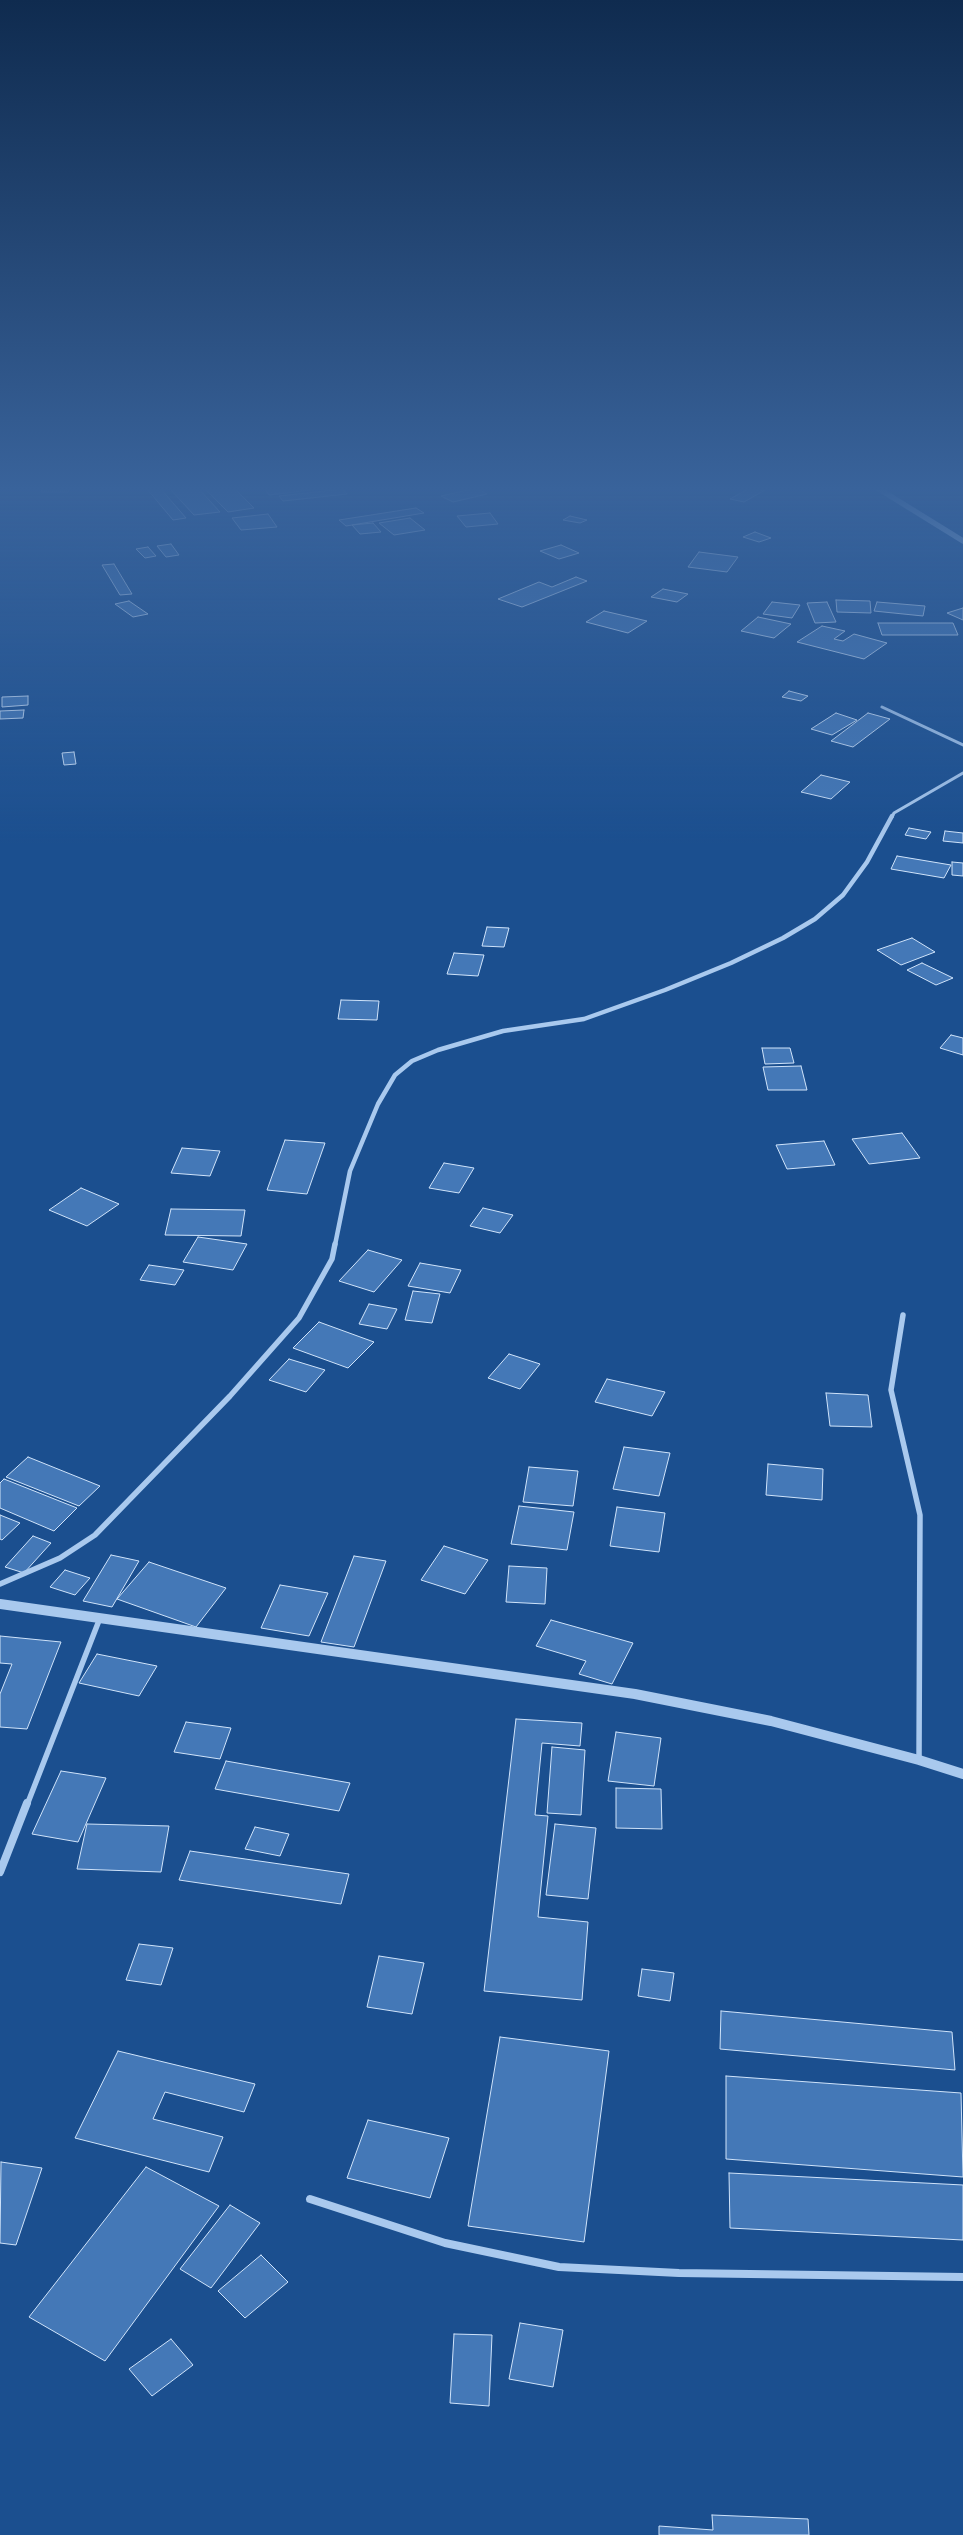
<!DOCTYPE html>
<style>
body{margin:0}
canvas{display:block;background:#1b4f8f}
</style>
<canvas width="963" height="2535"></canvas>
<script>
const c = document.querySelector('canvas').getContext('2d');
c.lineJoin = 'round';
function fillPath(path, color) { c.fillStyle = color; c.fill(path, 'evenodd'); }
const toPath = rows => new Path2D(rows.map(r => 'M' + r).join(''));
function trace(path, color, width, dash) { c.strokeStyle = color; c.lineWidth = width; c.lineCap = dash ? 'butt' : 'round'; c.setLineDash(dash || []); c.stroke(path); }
const building = toPath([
 [42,489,69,489,68,492,41,492,42,489],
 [147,489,161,489,186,518,173,520,147,489],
 [170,489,199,489,220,512,194,515,170,489],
 [205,489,235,489,254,508,228,512,205,489],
 [265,489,319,489,269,495,265,489],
 [343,489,347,494,283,501,279,496,343,489],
 [472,489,478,489,487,494,453,502,441,496,472,489],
 [748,489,765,490,744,502,730,499,748,489],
 [416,508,424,513,346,526,339,520,416,508],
 [490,513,498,524,466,527,457,516,490,513],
 [268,514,277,527,241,530,232,518,268,514],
 [570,516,587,520,580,523,563,520,570,516],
 [410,518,425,530,394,535,379,523,410,518],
 [373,523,381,532,360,534,352,525,373,523],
 [755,532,771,538,759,542,743,537,755,532],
 [171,544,179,555,166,557,157,546,171,544],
 [561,545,579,553,559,559,540,551,561,545],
 [148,547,156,556,145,558,136,549,148,547],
 [699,552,738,557,727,572,688,567,699,552],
 [114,564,132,594,120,595,102,565,114,564],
 [576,577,587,581,522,607,498,599,539,582,552,587,576,577],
 [663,589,688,594,677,602,651,597,663,589],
 [836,600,870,601,871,613,837,612,836,600],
 [129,601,148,614,133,617,115,604,129,601],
 [772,602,800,605,792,618,763,614,772,602],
 [827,602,836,622,815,623,807,603,827,602],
 [877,602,925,606,923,616,874,611,877,602],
 [963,608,963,620,947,613,963,608],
 [604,611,647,621,628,633,586,622,604,611],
 [758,617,791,624,774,638,741,631,758,617],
 [878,623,953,623,958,635,882,635,878,623],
 [822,626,845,631,834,639,843,641,854,634,887,643,864,659,797,642,822,626],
 [789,691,808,696,801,701,782,697,789,691],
 [28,696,28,705,2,707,2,697,28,696],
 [24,710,23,718,0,719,0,711,24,710],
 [836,713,857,720,832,735,811,729,836,713],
 [868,713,890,719,853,747,831,741,868,713],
 [74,752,76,764,64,765,62,753,74,752],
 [821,775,850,782,831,799,801,792,821,775],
 [909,828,931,832,926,839,905,835,909,828],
 [945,831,963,833,963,843,943,841,945,831],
 [897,856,951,865,944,878,891,869,897,856],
 [952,862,963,863,963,876,952,875,952,862],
 [487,927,509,928,504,947,482,946,487,927],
 [912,938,935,952,901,965,877,950,912,938],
 [454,953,484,955,478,976,447,974,454,953],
 [922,963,953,978,936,985,907,970,922,963],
 [341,1000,379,1001,377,1020,338,1019,341,1000],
 [951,1035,963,1038,963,1055,940,1048,951,1035],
 [762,1048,790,1048,794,1063,765,1064,762,1048],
 [801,1066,807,1090,768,1090,763,1067,801,1066],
 [902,1133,920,1158,869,1164,852,1139,902,1133],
 [285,1140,325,1143,307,1194,267,1190,285,1140],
 [824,1141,835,1165,787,1169,776,1145,824,1141],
 [182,1148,220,1151,210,1176,171,1173,182,1148],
 [444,1163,474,1168,459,1193,429,1188,444,1163],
 [81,1188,119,1204,87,1226,49,1210,81,1188],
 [483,1208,513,1215,500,1233,470,1226,483,1208],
 [171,1209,245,1210,241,1236,165,1235,171,1209],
 [198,1237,247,1244,233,1270,183,1262,198,1237],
 [368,1250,402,1260,374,1292,339,1281,368,1250],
 [420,1263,461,1270,450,1293,408,1286,420,1263],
 [149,1265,184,1270,175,1285,140,1280,149,1265],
 [413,1291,440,1294,432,1323,405,1320,413,1291],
 [369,1304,397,1309,387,1329,359,1324,369,1304],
 [319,1322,374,1342,348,1368,293,1348,319,1322],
 [509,1354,540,1364,520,1389,488,1378,509,1354],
 [289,1359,325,1370,306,1392,269,1380,289,1359],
 [607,1379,665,1392,652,1416,595,1402,607,1379],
 [826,1393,868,1395,872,1427,830,1426,826,1393],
 [624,1447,670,1453,659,1496,613,1489,624,1447],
 [28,1457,100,1486,79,1506,6,1477,28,1457],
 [768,1464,823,1469,822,1500,766,1495,768,1464],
 [529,1467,578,1471,573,1506,523,1502,529,1467],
 [4,1479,77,1508,54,1531,0,1508,0,1483,4,1479],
 [519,1506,574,1512,567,1550,511,1544,519,1506],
 [617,1507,665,1513,659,1552,610,1546,617,1507],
 [0,1515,20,1523,2,1540,0,1539,0,1515],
 [33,1536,51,1543,24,1573,5,1567,33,1536],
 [444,1546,488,1560,465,1594,421,1580,444,1546],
 [111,1555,139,1561,112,1607,83,1601,111,1555],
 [354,1556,386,1561,354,1647,321,1642,354,1556],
 [149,1562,226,1588,196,1627,117,1599,149,1562],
 [509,1566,547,1568,545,1604,506,1602,509,1566],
 [65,1570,90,1578,75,1595,50,1587,65,1570],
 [280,1585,328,1593,309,1636,261,1628,280,1585],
 [551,1620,633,1643,612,1684,579,1674,586,1661,536,1646,551,1620],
 [0,1636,61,1642,27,1729,0,1727,0,1694,12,1664,0,1663,0,1636],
 [97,1654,157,1666,139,1696,79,1683,97,1654],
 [516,1719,582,1723,580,1746,542,1743,535,1815,548,1816,538,1917,588,1922,582,2000,484,1991,516,1719],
 [186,1722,231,1728,220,1759,174,1752,186,1722],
 [616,1732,661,1738,654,1786,608,1781,616,1732],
 [552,1747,585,1750,581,1815,547,1813,552,1747],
 [226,1761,350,1783,339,1811,215,1789,226,1761],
 [61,1771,106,1778,78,1842,32,1834,61,1771],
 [616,1788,661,1789,662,1829,616,1828,616,1788],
 [87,1824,169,1826,161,1872,77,1869,87,1824],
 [555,1824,596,1828,588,1899,546,1895,555,1824],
 [255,1827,289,1834,280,1856,245,1849,255,1827],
 [190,1851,349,1874,341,1904,179,1880,190,1851],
 [139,1944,173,1948,161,1985,126,1980,139,1944],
 [379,1956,424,1963,412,2014,367,2007,379,1956],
 [642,1969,674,1973,670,2001,638,1996,642,1969],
 [721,2011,952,2032,955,2070,720,2049,721,2011],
 [500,2037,609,2051,584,2242,468,2226,500,2037],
 [118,2051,255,2084,244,2112,165,2092,153,2119,223,2137,209,2172,75,2138,118,2051],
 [726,2076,961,2093,963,2177,726,2159,726,2076],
 [368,2120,449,2138,430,2198,347,2178,368,2120],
 [1,2162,42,2168,16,2245,0,2243,1,2162],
 [146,2167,219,2206,105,2361,29,2317,146,2167],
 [729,2173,963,2185,963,2240,730,2228,729,2173],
 [230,2205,260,2223,211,2288,180,2269,230,2205],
 [261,2255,288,2282,245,2318,218,2291,261,2255],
 [520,2323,563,2330,553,2387,509,2379,520,2323],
 [454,2334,492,2335,489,2406,450,2403,454,2334],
 [171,2339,193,2365,152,2396,129,2369,171,2339],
 [712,2515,808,2519,809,2535,659,2535,659,2526,713,2530,712,2515]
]);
fillPath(building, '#4478b7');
trace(building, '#cfe3fa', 1);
trace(toPath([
 [882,707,963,745],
 [892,817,894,813,963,773]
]), '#a9c9ee', 3);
trace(toPath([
 [335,1245,350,1171,378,1104,395,1075,412,1061,438,1050,503,1031,584,1019,665,990,731,963,783,938,815,919,843,895,867,862,892,816]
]), '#a9c9ee', 4.5);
trace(toPath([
 [903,1315,891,1390,920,1515,919,1760],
 [0,1584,60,1558,95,1535,230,1396,299,1318,332,1259,335,1244],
 [27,1805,100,1618]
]), '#a9c9ee', 5.5);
trace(toPath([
 [0,1872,27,1803],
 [310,2199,445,2243,559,2267,679,2273,963,2277]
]), '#a9c9ee', 8);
trace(toPath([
 [879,489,963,541]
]), '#a9c9ee', 5.5);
trace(toPath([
 [0,1604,635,1694,771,1721,919,1760,963,1774]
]), '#a9c9ee', 10);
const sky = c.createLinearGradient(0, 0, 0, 844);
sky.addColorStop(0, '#0f2b4f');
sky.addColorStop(0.58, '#39639b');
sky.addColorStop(1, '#39639b00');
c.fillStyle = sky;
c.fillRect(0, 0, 963, 844);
</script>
